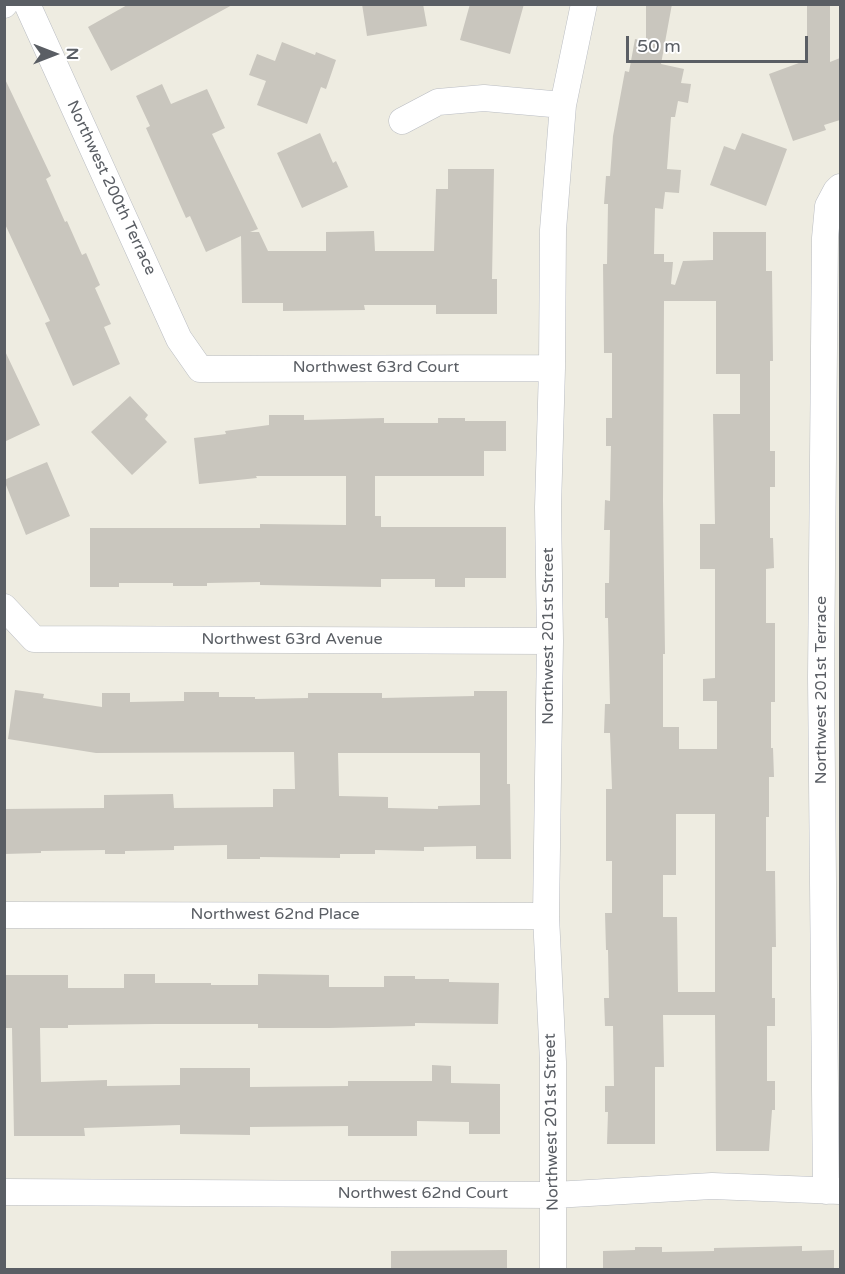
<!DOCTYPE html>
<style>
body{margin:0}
#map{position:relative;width:845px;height:1274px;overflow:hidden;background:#eeece1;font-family:"Varela Round",sans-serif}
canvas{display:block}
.frame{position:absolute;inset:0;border:6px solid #5a5e64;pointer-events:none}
.north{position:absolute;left:24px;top:24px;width:60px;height:60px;-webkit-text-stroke:4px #fff;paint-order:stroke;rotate:90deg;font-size:16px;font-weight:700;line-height:24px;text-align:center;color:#5a5e64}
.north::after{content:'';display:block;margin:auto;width:21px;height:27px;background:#5a5e64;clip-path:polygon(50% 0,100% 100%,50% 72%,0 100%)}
.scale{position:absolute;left:626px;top:36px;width:182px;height:27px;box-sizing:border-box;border:3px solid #5a5e64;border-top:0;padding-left:8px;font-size:18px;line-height:21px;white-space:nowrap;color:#5a5e64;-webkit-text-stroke:4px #fff;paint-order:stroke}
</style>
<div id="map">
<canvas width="845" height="1274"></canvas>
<div class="frame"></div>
<div class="north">N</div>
<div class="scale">50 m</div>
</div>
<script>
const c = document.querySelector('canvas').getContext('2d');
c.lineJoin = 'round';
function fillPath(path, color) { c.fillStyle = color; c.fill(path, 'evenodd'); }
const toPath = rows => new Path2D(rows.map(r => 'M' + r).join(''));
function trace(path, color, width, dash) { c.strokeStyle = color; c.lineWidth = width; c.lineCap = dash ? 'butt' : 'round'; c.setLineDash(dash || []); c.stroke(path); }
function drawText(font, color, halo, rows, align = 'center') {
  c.font = font + ' "Varela Round",sans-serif'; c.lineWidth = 5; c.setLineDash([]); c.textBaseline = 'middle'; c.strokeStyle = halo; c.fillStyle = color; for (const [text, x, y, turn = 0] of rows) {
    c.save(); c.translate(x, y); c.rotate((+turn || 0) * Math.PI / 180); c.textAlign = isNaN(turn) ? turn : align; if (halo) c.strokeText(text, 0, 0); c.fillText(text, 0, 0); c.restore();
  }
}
fillPath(toPath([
 [129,4,234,4,111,71,88,27],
 [362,4,423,4,427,26,367,36],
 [470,4,524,4,510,54,460,40],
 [646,4,672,4,661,64,684,69,681,83,691,84,688,103,678,101,675,117,671,117,667,169,681,170,679,193,665,192,663,209,655,208,654,254,664,254,664,262,673,262,671,284,675,285,683,261,713,260,713,232,766,232,766,271,772,271,773,361,770,361,770,451,775,451,775,487,770,487,770,538,773,538,774,568,766,569,766,623,775,623,775,702,771,702,771,748,773,748,774,777,769,777,769,817,766,817,766,871,775,871,776,947,772,947,772,998,775,998,775,1026,767,1026,767,1081,775,1081,775,1110,772,1110,769,1151,716,1151,715,1015,663,1015,664,1067,655,1067,655,1144,607,1144,608,1112,605,1112,605,1086,614,1086,613,1026,605,1026,604,998,609,998,608,950,606,950,605,913,612,913,612,861,606,861,606,789,612,789,610,733,604,733,605,704,610,704,608,618,605,618,605,583,609,583,610,530,604,530,605,500,610,501,611,446,606,446,606,418,612,418,612,353,604,353,603,264,607,264,608,204,604,204,606,176,610,176,613,136,625,71,629,72,635,39,646,41],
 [664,301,716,301,716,374,740,374,740,414,713,414,715,524,700,524,700,569,715,569,715,678,703,679,703,701,717,701,717,749,679,749,679,727,663,727,663,654,665,654,663,501],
 [676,814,715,814,715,992,678,992,677,917,663,917,663,875,676,875],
 [807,4,830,4,830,62,840,58,840,120,824,125,826,130,793,141,769,74,807,60],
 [282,42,315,55,316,52,336,60,326,89,321,87,307,124,257,105,266,81,249,75,257,54,275,61],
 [4,77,51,176,46,179,65,222,67,221,82,255,86,253,100,285,95,288,111,324,104,327,120,364,73,386,45,323,50,321,4,222],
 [162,84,171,104,207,89,225,128,212,134,258,229,250,232,259,232,268,251,326,251,326,232,374,231,375,251,434,251,436,189,448,189,448,169,494,169,492,279,497,279,497,314,436,314,436,305,364,305,365,310,283,311,283,303,242,303,241,236,206,252,190,216,186,218,146,128,150,126,136,96],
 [320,133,333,163,336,161,348,187,302,208,277,153],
 [742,133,787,149,766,206,710,185,724,146,735,150],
 [4,349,40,425,4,442],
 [130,396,148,415,145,419,167,442,132,475,91,432],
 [269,415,304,415,304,420,384,418,384,423,438,423,438,418,465,418,465,421,506,421,506,451,484,451,484,476,375,476,375,516,381,516,381,527,506,527,506,578,465,578,465,587,435,587,435,579,381,579,381,587,260,585,260,582,207,583,207,586,173,586,173,583,119,583,119,587,90,587,90,528,260,528,260,524,346,525,346,476,256,476,257,478,199,484,194,438,226,434,225,431,269,425],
 [47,462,70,516,26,535,4,480],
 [15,690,44,694,43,698,102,707,102,693,130,693,130,702,184,701,184,692,219,692,219,697,255,697,255,699,308,698,308,693,382,693,382,698,474,696,474,691,507,691,507,784,510,784,511,859,476,859,476,846,424,847,424,851,375,850,375,854,340,854,340,858,260,857,260,859,227,859,227,845,174,846,174,850,125,851,125,854,105,854,105,850,41,851,41,853,4,854,4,809,104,808,104,795,173,794,174,808,273,807,273,789,295,789,294,752,96,753,8,739],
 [338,753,480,753,480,805,438,806,438,809,388,808,388,797,339,796],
 [124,974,155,974,155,983,211,983,211,985,258,985,258,974,329,975,329,987,384,987,384,976,415,976,415,979,449,979,449,982,499,983,498,1024,415,1023,415,1026,329,1028,258,1028,258,1024,155,1024,68,1025,68,1028,40,1028,41,1082,107,1080,107,1086,180,1085,180,1068,250,1068,250,1087,348,1086,348,1081,432,1081,432,1065,451,1066,451,1083,500,1084,500,1134,469,1134,469,1122,417,1121,417,1136,348,1136,348,1126,250,1127,250,1135,180,1134,180,1125,84,1128,85,1136,14,1136,12,1028,4,1028,4,975,68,975,68,988,124,988],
 [802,1246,802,1251,834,1250,834,1269,603,1269,603,1251,635,1250,635,1247,662,1247,662,1252,714,1251,714,1248],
 [507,1250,507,1269,391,1269,391,1251]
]), '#c9c6be');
const minor = toPath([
 [27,4,179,339,200,369,552,368],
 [4,5,5,4],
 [402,121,438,102,484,98,563,105],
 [4,607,34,639,550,641],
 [4,915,546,916],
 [826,1191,821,677,825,238,828,206,836,191,840,187],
 [4,1192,554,1195,712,1186,840,1191],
 [553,1270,553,1062,546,916,550,641,548,507,552,368,553,230,563,105,584,4]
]);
trace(minor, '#b9bcc2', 27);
trace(minor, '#fff', 26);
drawText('16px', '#5a5e64', '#fff', [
 ["Northwest 200th Terrace",111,188,65],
 ["Northwest 63rd Court",376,368],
 ["Northwest 201st Street",549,636,-90],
 ["Northwest 63rd Avenue",292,640],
 ["Northwest 201st Terrace",822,690,-90],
 ["Northwest 62nd Place",275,915],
 ["Northwest 201st Street",552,1122,-91],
 ["Northwest 62nd Court",423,1194]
]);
</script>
